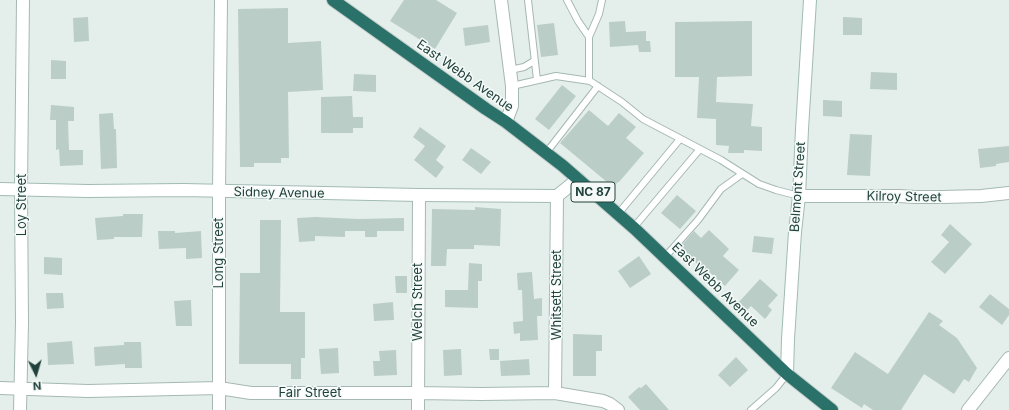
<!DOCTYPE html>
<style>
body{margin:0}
#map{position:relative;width:1009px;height:410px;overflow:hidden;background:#e4efeb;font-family:Inter,sans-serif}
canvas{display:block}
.north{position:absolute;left:16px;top:354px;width:40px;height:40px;-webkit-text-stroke:3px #f5faf8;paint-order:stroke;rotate:175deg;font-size:11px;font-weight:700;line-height:16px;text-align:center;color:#21423c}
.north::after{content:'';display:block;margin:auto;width:14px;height:18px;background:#21423c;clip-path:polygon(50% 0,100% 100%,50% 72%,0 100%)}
</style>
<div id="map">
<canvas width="1009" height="410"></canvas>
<div class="north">N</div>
</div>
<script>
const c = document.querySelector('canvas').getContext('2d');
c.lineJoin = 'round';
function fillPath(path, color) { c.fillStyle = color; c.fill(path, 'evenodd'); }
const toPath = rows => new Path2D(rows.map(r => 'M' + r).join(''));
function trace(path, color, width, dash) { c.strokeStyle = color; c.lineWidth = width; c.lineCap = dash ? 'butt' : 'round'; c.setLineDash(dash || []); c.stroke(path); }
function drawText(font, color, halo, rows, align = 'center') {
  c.font = font + ' Inter,sans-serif'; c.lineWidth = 3; c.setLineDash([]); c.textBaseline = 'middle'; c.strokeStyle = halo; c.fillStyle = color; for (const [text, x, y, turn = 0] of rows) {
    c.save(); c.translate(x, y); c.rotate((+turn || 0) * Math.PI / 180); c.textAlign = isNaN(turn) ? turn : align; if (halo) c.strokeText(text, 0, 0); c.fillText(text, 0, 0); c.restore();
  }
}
fillPath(toPath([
 [404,0,436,0,457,13,435,49,390,21],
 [288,8,288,43,321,41,323,90,288,92,289,158,281,158,281,163,254,163,254,167,240,167,238,9],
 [88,17,89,41,74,42,73,18],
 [843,17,862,18,862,35,843,35],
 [625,21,626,32,646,31,646,41,650,41,651,52,639,52,638,45,610,47,609,22],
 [752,21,752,76,717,77,716,102,753,104,751,126,762,127,762,151,744,150,744,153,728,153,729,146,716,145,716,119,697,118,699,77,675,77,675,22],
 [554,23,558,55,541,57,537,25],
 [488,25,490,42,465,46,463,28],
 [51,60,66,61,66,79,51,79],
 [871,72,897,73,897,90,870,89],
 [354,74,376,75,376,92,353,91],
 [562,85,576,96,549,130,535,119],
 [352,96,353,117,363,117,363,128,353,128,353,133,321,133,321,97],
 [823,100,842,101,842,117,823,116],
 [51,105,74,107,74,121,68,121,69,150,83,150,83,165,60,166,59,149,56,150,56,120,50,120],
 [589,110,608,126,619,113,636,127,626,138,644,153,619,182,618,182,613,187,560,143],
 [113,113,114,129,116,129,117,168,101,169,99,114],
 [420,127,446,146,436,160,444,167,436,178,414,160,425,146,413,137],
 [850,134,872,135,870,176,847,175],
 [1009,146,1009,162,996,164,996,166,980,168,978,149],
 [471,148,491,162,481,174,462,160],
 [677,195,696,211,680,229,661,213],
 [475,207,501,209,500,246,474,245,474,249,447,249,446,266,431,266,432,209,475,210],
 [123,214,143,214,142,237,114,237,114,239,97,240,95,218,123,216],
 [316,217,358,219,404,218,404,231,377,231,377,237,365,237,365,231,345,231,345,237,315,236,315,241,299,242,297,218],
 [260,220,281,220,280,312,305,312,305,358,301,358,301,379,291,379,291,364,239,364,240,273,260,273],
 [950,224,972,244,945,274,931,262,949,242,941,235],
 [709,230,729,249,723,256,739,270,725,286,708,271,706,273,680,247,694,231,701,238],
 [158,231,175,231,175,233,201,231,202,258,186,259,186,248,159,249],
 [754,236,774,238,772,254,752,252],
 [639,256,651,274,630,288,618,271],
 [44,257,62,258,62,275,44,274],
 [469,263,482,264,482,281,478,281,478,308,445,307,445,290,468,290],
 [532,272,534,299,542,298,542,316,537,316,538,340,520,341,520,333,514,334,513,322,523,321,522,290,518,290,517,273],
 [395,276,407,276,407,293,396,293],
 [760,279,778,295,768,306,772,310,765,319,751,306,747,310,738,303],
 [46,293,63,293,64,308,47,309],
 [990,294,1009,309,1009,315,1002,325,979,307],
 [191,300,192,326,176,326,174,301],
 [393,302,394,320,374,321,373,304],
 [929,312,943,321,939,325,957,338,977,368,969,382,964,379,954,394,924,374,901,410,873,410,864,404,862,408,831,388,855,352,888,374],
 [573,334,602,335,602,351,596,351,596,376,573,376],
 [72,341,74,364,48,365,47,343],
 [124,342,141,342,142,368,125,368,125,364,95,366,94,347,124,345],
 [338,348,339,373,321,374,319,349],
 [461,349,462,375,444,376,443,350],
 [489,349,499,349,499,360,490,360],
 [396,350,397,375,374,376,373,361,380,361,379,351],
 [736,357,748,370,730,387,718,375],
 [529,359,530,375,501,376,500,361],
 [646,384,669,410,640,410,628,397,639,387,641,388]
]), '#bbcdc7');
const lane = toPath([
 [528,0,537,80],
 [567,0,578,21,589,37],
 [510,70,524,67,534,61],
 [589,81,589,37,599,14,602,0],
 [512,86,556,76,590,81,622,102,643,119,721,160,759,184,776,190,799,196],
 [546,153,598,86],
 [618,214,680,139],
 [634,227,700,149],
 [665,257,698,220,721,189,742,174],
 [751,410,776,388,787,374]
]);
const street = toPath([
 [501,0,512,86,512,106,506,122],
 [799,196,899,196,915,197,942,197,981,196,1009,193],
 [0,388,88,391,219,388,251,393,418,393,481,394,555,393,603,401,610,404,618,410],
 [555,393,557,196],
 [20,410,22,323,21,189,23,0],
 [219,410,219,192,221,0],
 [418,410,419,195],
 [968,410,1009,358]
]);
const secondary = toPath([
 [0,189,88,191,183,190,419,195,557,196,578,179],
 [787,374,788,339,795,232,799,196,802,129,810,0]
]);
const highway = toPath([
 [333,0,486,109,506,122,563,166,635,229,787,374,832,410]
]);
trace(lane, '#a6b8b3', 8);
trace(street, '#a6b8b3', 14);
trace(secondary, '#a1bbb4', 14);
trace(highway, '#c1cac8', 14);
trace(lane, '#fff', 6);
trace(street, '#fff', 12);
trace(secondary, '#fff', 12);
trace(highway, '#2a7169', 12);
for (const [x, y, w] of [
 [593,192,44]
]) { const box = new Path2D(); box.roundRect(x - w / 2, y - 10, w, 20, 3); c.fillStyle = '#f5faf8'; c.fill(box); trace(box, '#21423c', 1); }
drawText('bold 12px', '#21423c', null, [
 ["NC 87",593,192]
]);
drawText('13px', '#21423c', '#f5faf8', [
 ["East Webb Avenue",465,76,35],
 ["Belmont Street",798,187,-86],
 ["Sidney Avenue",279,193,1],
 ["Kilroy Street",904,197,1],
 ["Loy Street",22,205,-90],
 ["Long Street",219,253,-90],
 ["East Webb Avenue",715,285,44],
 ["Whitsett Street",557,295,-90],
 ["Welch Street",418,302,-90],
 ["Fair Street",310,393]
]);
</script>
